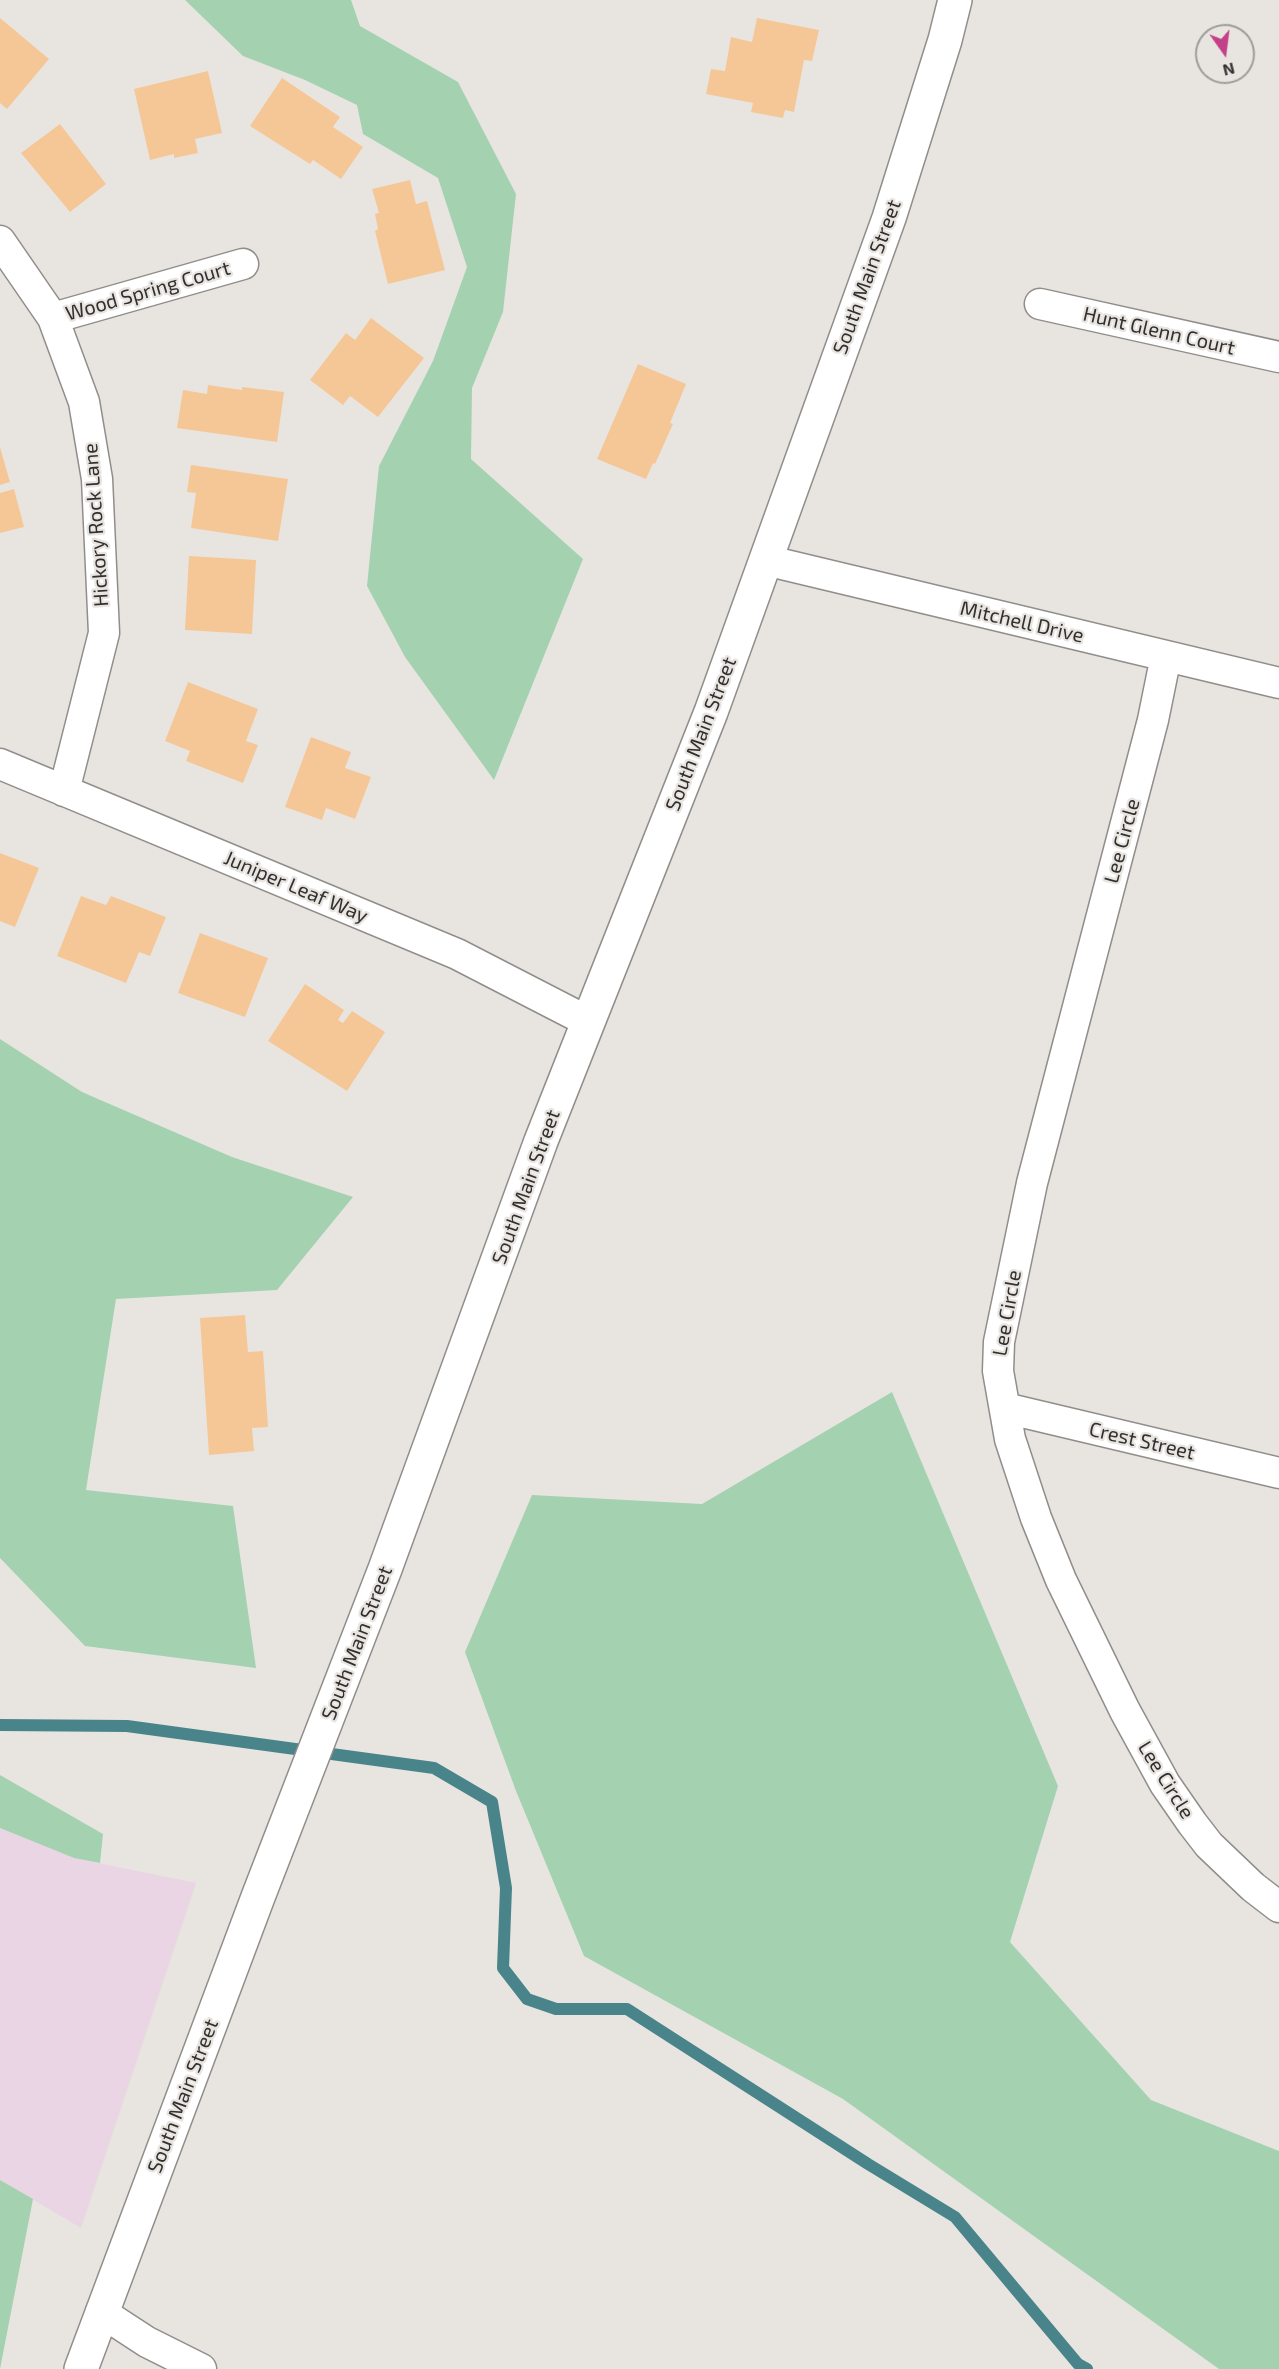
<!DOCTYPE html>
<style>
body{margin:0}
#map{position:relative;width:1279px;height:2369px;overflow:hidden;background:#e8e5e1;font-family:"Exo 2",sans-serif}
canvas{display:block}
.north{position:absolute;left:1195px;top:24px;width:60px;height:60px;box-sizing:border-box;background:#e8e5e1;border:2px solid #9f9d9a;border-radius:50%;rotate:166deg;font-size:16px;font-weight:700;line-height:24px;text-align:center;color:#32302f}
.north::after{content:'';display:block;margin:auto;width:21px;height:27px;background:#c34189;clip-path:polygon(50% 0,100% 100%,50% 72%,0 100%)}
</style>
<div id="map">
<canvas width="1279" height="2369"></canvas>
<div class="north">N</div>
</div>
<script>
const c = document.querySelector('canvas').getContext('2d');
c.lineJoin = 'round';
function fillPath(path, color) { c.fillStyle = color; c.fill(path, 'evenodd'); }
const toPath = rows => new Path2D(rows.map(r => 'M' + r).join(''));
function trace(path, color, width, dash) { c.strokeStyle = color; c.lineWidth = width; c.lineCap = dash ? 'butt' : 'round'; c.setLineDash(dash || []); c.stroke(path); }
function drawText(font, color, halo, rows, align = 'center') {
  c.font = font + ' "Exo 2",sans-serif'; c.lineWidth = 4.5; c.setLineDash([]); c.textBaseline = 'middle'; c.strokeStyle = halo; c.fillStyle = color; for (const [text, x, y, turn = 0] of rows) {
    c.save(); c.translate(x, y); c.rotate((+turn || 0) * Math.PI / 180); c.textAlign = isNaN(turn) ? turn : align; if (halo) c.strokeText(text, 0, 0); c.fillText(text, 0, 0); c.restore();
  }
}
fillPath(toPath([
 [0,1828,74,1858,196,1883,81,2228,0,2180]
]), '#e9d5e4');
fillPath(toPath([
 [185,0,351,0,360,26,458,82,516,194,503,312,472,388,471,459,583,559,494,780,405,657,367,586,379,466,433,361,467,267,438,178,363,134,357,105,305,80,243,56],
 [0,1039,82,1092,232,1157,353,1197,277,1290,116,1299,86,1490,233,1506,256,1668,85,1646,0,1558],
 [892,1392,1058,1786,1010,1942,1151,2100,1279,2151,1279,2369,1219,2369,843,2099,584,1956,516,1791,465,1652,532,1495,702,1504],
 [0,1775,103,1834,100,1863,74,1858,0,1828],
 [0,2180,33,2199,0,2369]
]), '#a4d2b1');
trace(toPath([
 [0,1725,127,1726,434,1768,492,1802,506,1888,503,1968,527,1999,556,2009,627,2009,868,2164,955,2217,1078,2364,1087,2369]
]), '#49848b', 12);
fillPath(toPath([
 [0,18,49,59,7,109,0,103],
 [757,18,819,30,812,61,804,60,794,112,785,110,783,118,751,112,753,103,706,94,711,69,725,71,731,37,752,42],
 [208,71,222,133,195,139,198,153,174,158,174,154,150,160,134,89],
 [282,78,340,117,333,127,363,147,341,179,313,160,310,164,250,126],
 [60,124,106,184,70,212,21,153],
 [410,180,416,204,427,201,445,270,388,284,375,231,378,229,375,214,379,213,372,189],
 [371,318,424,358,378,417,350,396,343,405,310,380,346,333,355,340],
 [638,364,686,384,670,423,673,424,655,464,653,463,646,479,597,459],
 [208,385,242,390,242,387,284,392,277,442,177,428,183,390,207,394],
 [0,447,10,482,0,485],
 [191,465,288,479,278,541,191,528,196,493,187,492],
 [14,489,24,527,0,533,0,493],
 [189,556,256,560,252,634,185,630],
 [188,682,258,709,246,741,258,745,243,783,186,761,190,751,165,741],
 [311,737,351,752,345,768,371,777,355,819,326,808,322,820,285,807],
 [0,853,39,868,15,927,0,921],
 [81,896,106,905,111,896,166,917,150,956,139,952,126,983,57,956],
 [200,933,268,958,245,1017,178,993],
 [305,984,344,1010,338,1020,343,1023,352,1011,385,1032,347,1091,268,1041],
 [245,1315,248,1352,263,1351,268,1427,252,1428,254,1451,209,1455,200,1318]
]), '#f5c796');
const minor = toPath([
 [0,241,53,318,84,402,97,479,104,633,64,791],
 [1040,304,1279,357],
 [53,318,243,264],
 [765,560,1279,683],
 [1166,656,1153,720,1032,1183,999,1342,998,1371,1010,1439,1036,1518,1061,1580,1125,1711,1165,1784,1192,1823,1209,1845,1253,1887,1279,1907],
 [0,764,457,954,587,1021],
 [1005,1408,1279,1473],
 [101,2312,147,2342,201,2369]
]);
const secondary = toPath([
 [81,2369,258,1897,385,1569,541,1141,711,712,889,218,945,40,955,0]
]);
trace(minor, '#918d8a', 33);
trace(secondary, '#918d8a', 36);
trace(minor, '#fff', 30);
trace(secondary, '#fff', 33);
drawText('20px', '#32302f', '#e8e5e1', [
 ["South Main Street",867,277,-70],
 ["Wood Spring Court",148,291,-16],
 ["Hunt Glenn Court",1159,331,13],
 ["Hickory Rock Lane",96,525,-94],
 ["Mitchell Drive",1022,622,13],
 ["South Main Street",701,734,-69],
 ["Lee Circle",1122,841,-75],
 ["Juniper Leaf Way",296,887,23],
 ["South Main Street",526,1187,-70],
 ["Lee Circle",1007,1313,-80],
 ["Crest Street",1142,1441,13],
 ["South Main Street",357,1643,-69],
 ["Lee Circle",1166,1780,58],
 ["South Main Street",183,2096,-69]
]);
</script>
